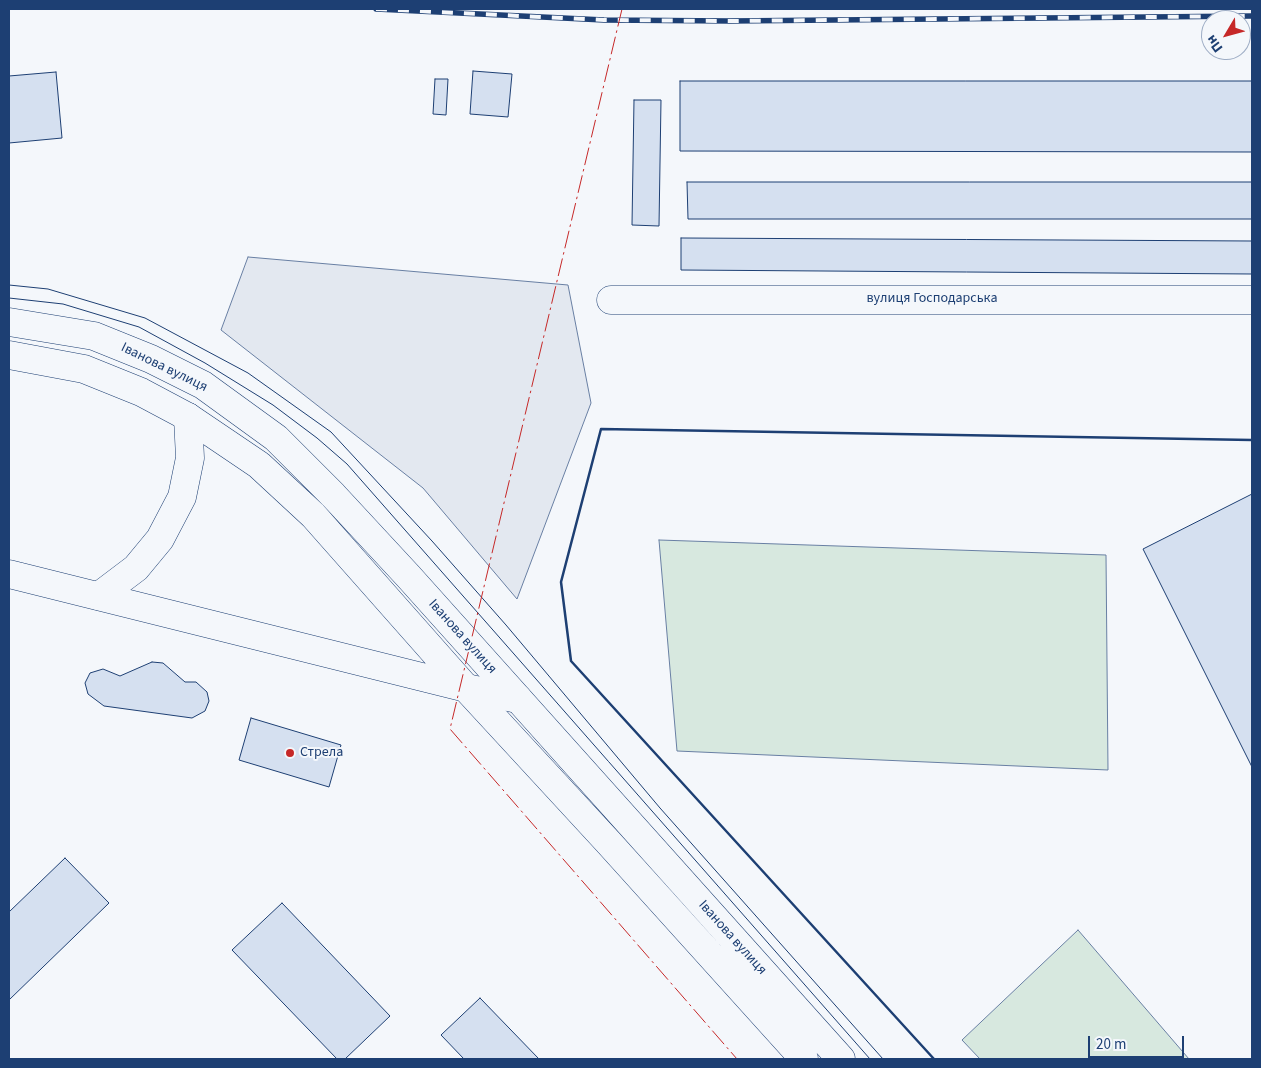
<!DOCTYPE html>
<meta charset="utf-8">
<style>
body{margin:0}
#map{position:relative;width:1261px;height:1068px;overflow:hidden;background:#f4f7fb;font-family:"Source Sans 3",sans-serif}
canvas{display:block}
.frame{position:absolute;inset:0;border:10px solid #1d3f73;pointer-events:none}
.north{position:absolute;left:1201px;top:10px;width:50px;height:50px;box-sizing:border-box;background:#f4f7fb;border:1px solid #9eadc5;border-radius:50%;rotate:233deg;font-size:14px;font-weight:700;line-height:20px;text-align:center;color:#1d3f73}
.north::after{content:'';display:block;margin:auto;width:18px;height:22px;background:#c62828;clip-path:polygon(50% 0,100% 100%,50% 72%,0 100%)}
.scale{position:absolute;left:1088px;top:1036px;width:96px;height:22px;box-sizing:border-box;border:2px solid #1d3f73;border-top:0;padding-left:6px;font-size:15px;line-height:18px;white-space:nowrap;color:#1d3f73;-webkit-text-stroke:4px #f4f7fb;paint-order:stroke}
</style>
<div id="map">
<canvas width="1261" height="1068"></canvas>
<div class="frame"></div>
<div class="north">Пн</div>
<div class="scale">20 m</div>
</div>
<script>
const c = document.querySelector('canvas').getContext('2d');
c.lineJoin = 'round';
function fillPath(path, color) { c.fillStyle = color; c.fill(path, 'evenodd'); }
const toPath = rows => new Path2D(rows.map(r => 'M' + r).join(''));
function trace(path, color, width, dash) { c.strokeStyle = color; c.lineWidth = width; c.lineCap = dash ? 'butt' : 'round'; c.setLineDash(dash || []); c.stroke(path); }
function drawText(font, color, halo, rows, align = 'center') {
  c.font = font + ' "Source Sans 3",sans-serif'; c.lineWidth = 4; c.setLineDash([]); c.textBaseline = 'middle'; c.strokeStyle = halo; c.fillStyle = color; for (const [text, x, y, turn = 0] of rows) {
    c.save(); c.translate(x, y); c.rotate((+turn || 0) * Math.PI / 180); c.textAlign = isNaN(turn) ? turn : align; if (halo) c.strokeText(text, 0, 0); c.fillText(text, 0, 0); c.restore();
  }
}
const green = toPath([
 [659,540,1106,555,1108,770,677,751,659,540],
 [1078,930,1189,1059,980,1059,962,1040,1078,930]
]);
fillPath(green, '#d7e8df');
trace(green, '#687fa3', 1);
const parking = toPath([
 [248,257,568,285,591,403,517,599,423,488,221,330,248,257]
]);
fillPath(parking, '#e3e8f0');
trace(parking, '#687fa3', 1);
const building = toPath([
 [473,71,512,74,508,117,470,114,473,71],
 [56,72,62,138,9,143,9,76,56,72],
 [435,79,448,79,446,115,433,114,435,79],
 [680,81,1252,81,1252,152,680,151,680,81],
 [634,100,661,100,659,226,632,225,634,100],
 [687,182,1252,182,1252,219,688,219,687,182],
 [681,238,1252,241,1252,274,681,270,681,238],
 [1252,494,1252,767,1143,549,1252,494],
 [152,662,163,663,185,682,196,682,207,692,209,701,205,711,192,718,104,706,88,694,85,683,90,673,103,669,120,676,152,662],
 [251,718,341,745,329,787,239,760,251,718],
 [65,858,109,903,9,1000,9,912,65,858],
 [282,903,390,1016,345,1059,337,1059,232,950,282,903],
 [480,998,539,1059,464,1059,441,1035,480,998]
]);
fillPath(building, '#d5e0f0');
trace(building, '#1d3f73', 1);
const street = toPath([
 [611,300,1252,300],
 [99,596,136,568,160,539,182,497,190,458,188,417],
 [466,688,518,699]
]);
const secondary = toPath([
 [9,322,94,336,151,359,203,385,276,438,333,495,409,577,841,1059],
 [9,355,84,369,141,392,188,417,259,465,313,515,466,688,609,843,804,1059],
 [9,574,466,688]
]);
trace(street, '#1d3f73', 29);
trace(secondary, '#1d3f73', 29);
trace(street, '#f4f7fb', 28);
trace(secondary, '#f4f7fb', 28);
trace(toPath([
 [9,285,48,289,145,318,248,373,331,432,432,541,506,625,660,808,883,1059],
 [9,298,63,304,139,327,205,363,273,405,317,438,347,464,870,1059]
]), '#1d3f73', 1);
const rail = toPath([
 [376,9,604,20,730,21,1252,16]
]);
trace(rail, '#1d3f73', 5.5);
trace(rail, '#f4f7fb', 4, [11]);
trace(toPath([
 [934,1059,571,661,561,582,601,429,1252,440]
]), '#1d3f73', 2.5);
trace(toPath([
 [622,9,450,729,737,1059]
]), '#c62828', 1, [18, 4, 2.5, 4]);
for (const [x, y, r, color] of [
 [290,753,5,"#c62828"]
]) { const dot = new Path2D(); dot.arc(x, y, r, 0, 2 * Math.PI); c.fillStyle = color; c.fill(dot); trace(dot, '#f4f7fb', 2); }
drawText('14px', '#1d3f73', '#f4f7fb', [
 ["вулиця Господарська",932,299],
 ["Іванова вулиця",164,368,26],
 ["Іванова вулиця",462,637,48],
 ["Іванова вулиця",732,938,48]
]);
drawText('14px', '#1d3f73', '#f4f7fb', [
 ["Стрела",300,753]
], 'left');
</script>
